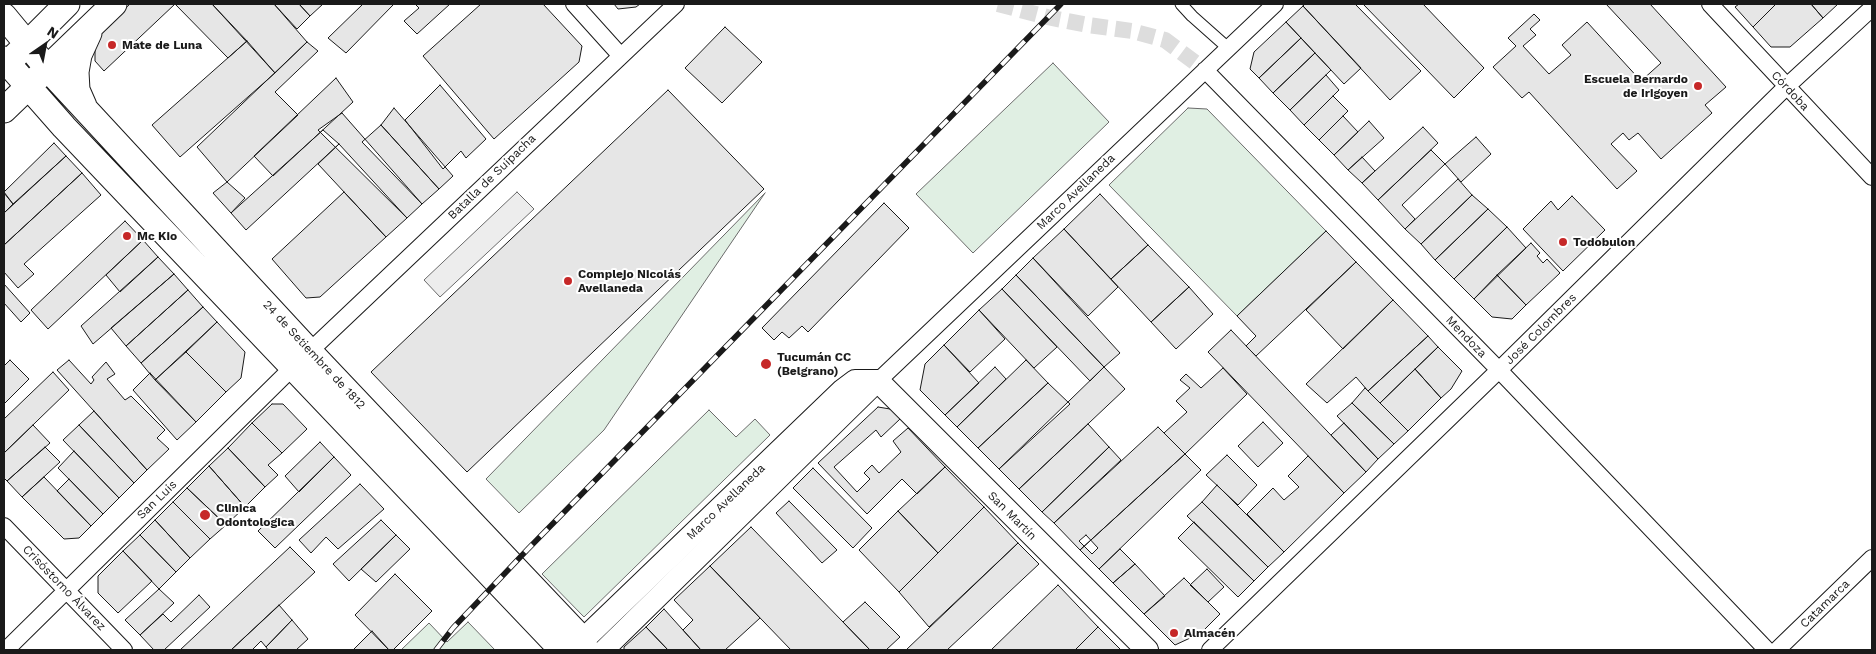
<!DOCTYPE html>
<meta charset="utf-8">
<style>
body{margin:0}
#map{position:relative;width:1876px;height:654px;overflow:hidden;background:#fff;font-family:"Work Sans",sans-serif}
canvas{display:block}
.frame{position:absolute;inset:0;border:5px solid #1a1a1a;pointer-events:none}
.north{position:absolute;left:20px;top:20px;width:50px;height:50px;-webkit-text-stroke:4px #fff;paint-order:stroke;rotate:33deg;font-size:14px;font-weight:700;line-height:20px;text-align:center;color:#1a1a1a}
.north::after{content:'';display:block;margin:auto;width:18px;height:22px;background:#1a1a1a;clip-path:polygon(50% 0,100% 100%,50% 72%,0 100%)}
</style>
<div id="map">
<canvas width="1876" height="654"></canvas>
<div class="frame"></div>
<div class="north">N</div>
</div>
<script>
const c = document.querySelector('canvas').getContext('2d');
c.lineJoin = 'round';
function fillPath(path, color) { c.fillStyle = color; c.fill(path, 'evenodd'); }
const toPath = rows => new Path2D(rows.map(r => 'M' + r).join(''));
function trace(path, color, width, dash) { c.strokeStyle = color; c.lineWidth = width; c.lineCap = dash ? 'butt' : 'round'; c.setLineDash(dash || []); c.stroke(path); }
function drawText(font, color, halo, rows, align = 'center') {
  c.font = font + ' "Work Sans",sans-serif'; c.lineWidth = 4; c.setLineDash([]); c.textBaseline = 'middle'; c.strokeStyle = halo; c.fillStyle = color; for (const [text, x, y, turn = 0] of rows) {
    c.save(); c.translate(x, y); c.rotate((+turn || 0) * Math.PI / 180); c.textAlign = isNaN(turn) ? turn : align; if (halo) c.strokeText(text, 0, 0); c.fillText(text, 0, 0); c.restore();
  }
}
const green = toPath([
 [1053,63,1109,122,973,253,916,194,1053,63],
 [1188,108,1207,109,1326,231,1237,316,1109,185,1188,108],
 [765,193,604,430,519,513,486,479,765,193],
 [709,410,736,437,755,419,770,435,584,617,542,574,709,410],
 [468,622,495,650,401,650,429,623,447,642,468,622]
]);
fillPath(green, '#e0efe3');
trace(green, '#6a6a6a', 1);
const parking = toPath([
 [517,192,534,209,440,297,424,280,517,192]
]);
fillPath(parking, '#ededed');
trace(parking, '#6a6a6a', 1);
const building = toPath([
 [130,4,175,4,104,71,95,61,95,37,130,4],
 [175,4,212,4,247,41,228,58,175,4],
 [212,4,274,4,307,42,275,73,212,4],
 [274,4,299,4,310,16,297,29,274,4],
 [299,4,323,4,310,16,299,4],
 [363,4,394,4,346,53,328,38,363,4],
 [415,4,450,4,417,34,404,21,419,8,415,4],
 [481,4,543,4,582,46,579,62,494,139,423,56,481,4],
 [614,4,640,4,636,7,618,9,614,4],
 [1305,4,1355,4,1421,71,1390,100,1303,6,1305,4],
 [1363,4,1423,4,1484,68,1454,98,1363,4],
 [1606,4,1650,4,1726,87,1705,105,1712,113,1661,159,1638,133,1629,140,1623,133,1611,144,1637,171,1617,189,1529,92,1522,98,1493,67,1516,46,1508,38,1534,14,1540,20,1530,29,1536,35,1523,46,1549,74,1571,55,1562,45,1587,22,1641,81,1661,63,1606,4],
 [1739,4,1776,4,1753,27,1735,7,1739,4],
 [1776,4,1811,4,1823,18,1790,47,1771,47,1753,27,1776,4],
 [1811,4,1838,4,1823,18,1811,4],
 [1303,6,1361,68,1344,84,1286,22,1303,6],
 [1286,22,1301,38,1259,78,1250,69,1254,52,1286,22],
 [725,27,762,62,722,103,685,68,725,27],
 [1301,38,1315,53,1273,93,1259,78,1301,38],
 [247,41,275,73,180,157,152,125,247,41],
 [307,42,318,51,275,92,298,115,227,182,197,147,307,42],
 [1315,53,1331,70,1290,110,1273,93,1315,53],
 [1326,75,1339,90,1304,125,1290,110,1326,75],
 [336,78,353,102,273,176,254,156,336,78],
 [440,85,486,139,466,158,461,151,443,169,405,120,440,85],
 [668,90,764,189,467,472,371,372,668,90],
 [1333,96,1348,111,1319,140,1304,125,1333,96],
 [394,108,453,176,439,189,381,125,394,108],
 [342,113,422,204,407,218,318,130,342,113],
 [1343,116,1358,132,1334,155,1319,140,1343,116],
 [1369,121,1384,138,1348,170,1334,155,1369,121],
 [381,125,439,189,422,204,362,142,381,125],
 [1423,127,1438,143,1378,200,1362,183,1423,127],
 [323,130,339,144,246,230,231,213,323,130],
 [1476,137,1491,154,1461,182,1445,164,1476,137],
 [54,143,66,156,13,204,4,192,54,143],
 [339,144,407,218,386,237,318,164,339,144],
 [1431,150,1445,164,1402,205,1415,219,1405,229,1378,200,1431,150],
 [66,156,82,173,4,245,4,213,66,156],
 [1362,157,1375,171,1362,183,1348,170,1362,157],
 [82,173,101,195,24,264,34,274,18,288,4,272,4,245,82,173],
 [1458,179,1472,195,1421,244,1405,229,1458,179],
 [227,182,245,198,231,213,213,193,227,182],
 [344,192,386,237,320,297,306,298,272,259,344,192],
 [4,193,13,204,4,213,4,193],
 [1100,194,1148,245,1111,279,1064,229,1100,194],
 [1472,195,1488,209,1435,260,1421,244,1472,195],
 [1572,196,1605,230,1563,271,1523,229,1551,201,1558,210,1572,196],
 [884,203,909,228,808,332,802,326,789,338,782,332,774,340,762,328,884,203],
 [1488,209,1507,227,1454,279,1435,260,1488,209],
 [125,221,143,240,48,329,31,310,125,221],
 [1507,227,1526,248,1474,299,1454,279,1507,227],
 [1064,229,1118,287,1088,316,1033,258,1064,229],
 [1326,231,1356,262,1256,356,1246,346,1256,336,1237,316,1326,231],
 [143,240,158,257,120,292,106,275,143,240],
 [1531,243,1540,253,1537,256,1543,263,1547,259,1560,273,1526,305,1497,275,1531,243],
 [1148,245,1189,287,1151,322,1111,279,1148,245],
 [158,257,174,274,93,344,81,326,158,257],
 [1033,258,1120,353,1104,367,1016,275,1033,258],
 [1356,262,1393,300,1343,349,1306,310,1356,262],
 [174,274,188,290,126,346,111,328,174,274],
 [1016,275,1104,367,1090,381,1002,289,1016,275],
 [1497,275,1526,305,1512,319,1492,317,1474,299,1497,275],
 [4,284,30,313,21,322,4,303,4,284],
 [1189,287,1213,314,1176,349,1151,322,1189,287],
 [1002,289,1057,347,1034,368,979,310,1002,289],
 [188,290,203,307,141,363,126,346,188,290],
 [1393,300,1428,336,1368,391,1356,377,1327,403,1306,384,1393,300],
 [203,307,217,322,155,380,141,363,203,307],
 [979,310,1005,339,970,372,944,345,979,310],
 [217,322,245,352,241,378,226,392,186,352,217,322],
 [1231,330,1366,472,1344,493,1208,352,1231,330],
 [1428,336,1438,347,1380,403,1368,391,1428,336],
 [944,345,979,383,945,415,920,390,925,364,944,345],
 [1438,347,1462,371,1451,389,1441,398,1415,369,1438,347],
 [186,352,226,392,196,422,155,380,186,352],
 [10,360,29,379,4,404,4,366,10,360],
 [69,360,91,384,94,380,92,377,106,362,115,374,107,379,125,400,131,396,165,430,157,438,169,449,147,470,57,370,69,360],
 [1026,360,1048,383,978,448,957,427,1026,360],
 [995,367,1006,379,957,427,945,415,995,367],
 [1104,367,1125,389,1019,489,999,469,1104,367],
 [1223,368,1247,394,1185,454,1164,433,1187,412,1176,401,1190,388,1180,380,1186,374,1201,388,1223,368],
 [1415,369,1441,398,1408,431,1380,403,1415,369],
 [53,372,69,390,4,453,4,419,53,372],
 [150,373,196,422,177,440,133,390,150,373],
 [1048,383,1070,404,999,469,978,448,1048,383],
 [1365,388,1408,431,1394,444,1352,403,1365,388],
 [1352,403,1394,444,1378,459,1337,416,1352,403],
 [272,404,283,404,307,429,282,453,252,423,272,404],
 [878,407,890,409,900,419,881,437,876,430,834,467,857,492,870,479,864,473,872,465,879,473,901,452,893,441,908,428,945,467,917,494,902,479,867,514,818,463,878,407],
 [94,411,147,470,134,483,79,425,94,411],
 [1263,422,1283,443,1258,467,1238,446,1263,422],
 [252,423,282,453,268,465,278,475,265,487,228,448,252,423],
 [1344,423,1378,459,1366,472,1331,435,1344,423],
 [1088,424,1109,447,1042,512,1019,489,1088,424],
 [33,425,50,443,7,481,4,478,4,453,33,425],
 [79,425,134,483,119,498,63,440,79,425],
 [1158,427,1185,454,1080,550,1054,523,1158,427],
 [320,442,334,457,299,492,285,476,320,442],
 [45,447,60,462,22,497,7,481,45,447],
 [1109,447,1121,460,1054,523,1042,512,1109,447],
 [228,448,265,487,245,507,209,466,228,448],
 [74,451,119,498,103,514,58,468,74,451],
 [1185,454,1201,470,1099,569,1080,550,1185,454],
 [1227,455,1257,485,1238,505,1206,475,1227,455],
 [1308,456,1344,493,1284,552,1247,514,1273,488,1284,500,1299,487,1288,476,1308,456],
 [334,457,351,475,275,548,258,531,334,457],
 [209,466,245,507,226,525,187,488,209,466],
 [945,467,984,507,938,553,898,511,945,467],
 [813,468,872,528,853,548,793,488,813,468],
 [44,477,91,526,79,538,64,539,22,497,44,477],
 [69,479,103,514,91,526,57,491,69,479],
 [360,484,384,509,338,549,326,537,311,553,299,540,360,484],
 [1217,485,1284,552,1268,567,1202,502,1217,485],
 [187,488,226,525,210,539,173,502,187,488],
 [789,501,837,550,822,563,776,513,789,501],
 [173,502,210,539,190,558,155,520,173,502],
 [1202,502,1268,567,1254,581,1187,516,1202,502],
 [984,507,1018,543,929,627,899,592,984,507],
 [898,511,938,553,899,592,859,550,898,511],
 [155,520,190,558,176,572,140,535,155,520],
 [381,520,396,535,349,581,333,564,381,520],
 [1194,522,1254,581,1238,597,1178,538,1194,522],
 [751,527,843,622,870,650,791,650,710,566,751,527],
 [140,535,176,572,159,589,123,551,140,535],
 [396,535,410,549,376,582,361,569,396,535],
 [1086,535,1098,548,1092,554,1079,541,1086,535],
 [1018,543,1039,564,947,650,906,650,1018,543],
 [290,547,315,572,231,650,180,650,290,547],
 [1120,549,1135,564,1113,583,1099,569,1120,549],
 [123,551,152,581,118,613,98,593,98,576,123,551],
 [1135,564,1165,596,1144,614,1113,583,1135,564],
 [710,566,760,618,725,650,701,650,683,630,693,620,674,600,710,566],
 [1207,569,1224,587,1208,602,1190,585,1207,569],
 [395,574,432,611,393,650,389,650,355,615,395,574],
 [1184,578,1220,614,1201,633,1175,645,1144,614,1184,578],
 [1058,585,1098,627,1075,650,991,650,1058,585],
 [159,589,174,603,140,635,125,620,159,589],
 [199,595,210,607,164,650,154,650,140,635,163,614,171,622,199,595],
 [865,602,900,637,886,650,870,650,843,622,865,602],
 [279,605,292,620,266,647,261,641,252,650,231,650,279,605],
 [664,609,700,649,699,650,668,650,646,627,664,609],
 [292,620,308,639,296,650,268,650,266,647,292,620],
 [646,627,668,650,624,650,624,647,646,627],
 [1098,627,1121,650,1075,650,1098,627],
 [372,631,389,650,353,650,372,631]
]);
fillPath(building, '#e6e6e6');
trace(building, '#1a1a1a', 1);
trace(toPath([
 [998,4,1047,17,1088,25,1132,31,1165,40,1205,70]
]), '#ddd', 16, [16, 8]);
const pedestrian = toPath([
 [1181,4,1192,16,1228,48]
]);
const minor = toPath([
 [574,4,620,55],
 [1710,4,1872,177],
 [1205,70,1499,370,1767,650],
 [878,381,1275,4],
 [4,526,124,650],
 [6,650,292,368,676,4],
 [1210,650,1499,370,1786,87,1872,8],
 [1777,650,1872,558]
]);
const tertiary = toPath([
 [604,650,878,381]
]);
const secondary = toPath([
 [583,640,843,390,855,381,878,381,1147,650]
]);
const primary = toPath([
 [4,16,47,68,309,351,583,640,586,650],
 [16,55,67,4],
 [4,59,64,127,562,650],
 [84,106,77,90,76,72,79,55,89,33],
 [4,110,114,4]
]);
trace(pedestrian, '#1a1a1a', 13);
trace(minor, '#1a1a1a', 18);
trace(tertiary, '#1a1a1a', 22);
trace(secondary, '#1a1a1a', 24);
trace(primary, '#1a1a1a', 27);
trace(pedestrian, '#fff', 11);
trace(minor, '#fff', 16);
trace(tertiary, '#fff', 20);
trace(secondary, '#fff', 22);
trace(primary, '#fff', 25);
const rail = toPath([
 [436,650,453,628,527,550,1061,4]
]);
trace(rail, '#1a1a1a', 5.5);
trace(rail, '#fff', 4, [11]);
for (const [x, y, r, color] of [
 [112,45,5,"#c62828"],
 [1698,86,5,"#c62828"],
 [127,236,5,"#c62828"],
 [1563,242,5,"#c62828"],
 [568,281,5,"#c62828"],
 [766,364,6,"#c62828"],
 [205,515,6,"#c62828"],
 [1174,633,5,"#c62828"]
]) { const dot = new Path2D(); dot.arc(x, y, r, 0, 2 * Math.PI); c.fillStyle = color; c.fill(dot); trace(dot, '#fff', 2); }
drawText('bold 12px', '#1a1a1a', '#fff', [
 ["Mate de Luna",122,45],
 ["Escuela Bernardo",1688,79,"right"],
 ["de Irigoyen",1688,93,"right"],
 ["Mc Kio",137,236],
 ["Todobulon",1573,242],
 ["Complejo Nicolás",578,274],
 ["Avellaneda",578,288],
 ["Tucumán CC",777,357],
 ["(Belgrano)",777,371],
 ["Clinica",216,508],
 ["Odontologica",216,522],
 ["Almacén",1184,633]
], 'left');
drawText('12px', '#1a1a1a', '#fff', [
 ["Córdoba",1790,91,47],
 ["Batalla de Suipacha",492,177,-44],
 ["Marco Avellaneda",1076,192,-44],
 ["José Colombres",1541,329,-45],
 ["Mendoza",1466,337,46],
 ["24 de Setiembre de 1812",314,355,47],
 ["San Luis",157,500,-44],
 ["Marco Avellaneda",726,502,-44],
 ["San Martín",1012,516,45],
 ["Crisóstomo Álvarez",64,588,46],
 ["Catamarca",1825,604,-44]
]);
</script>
